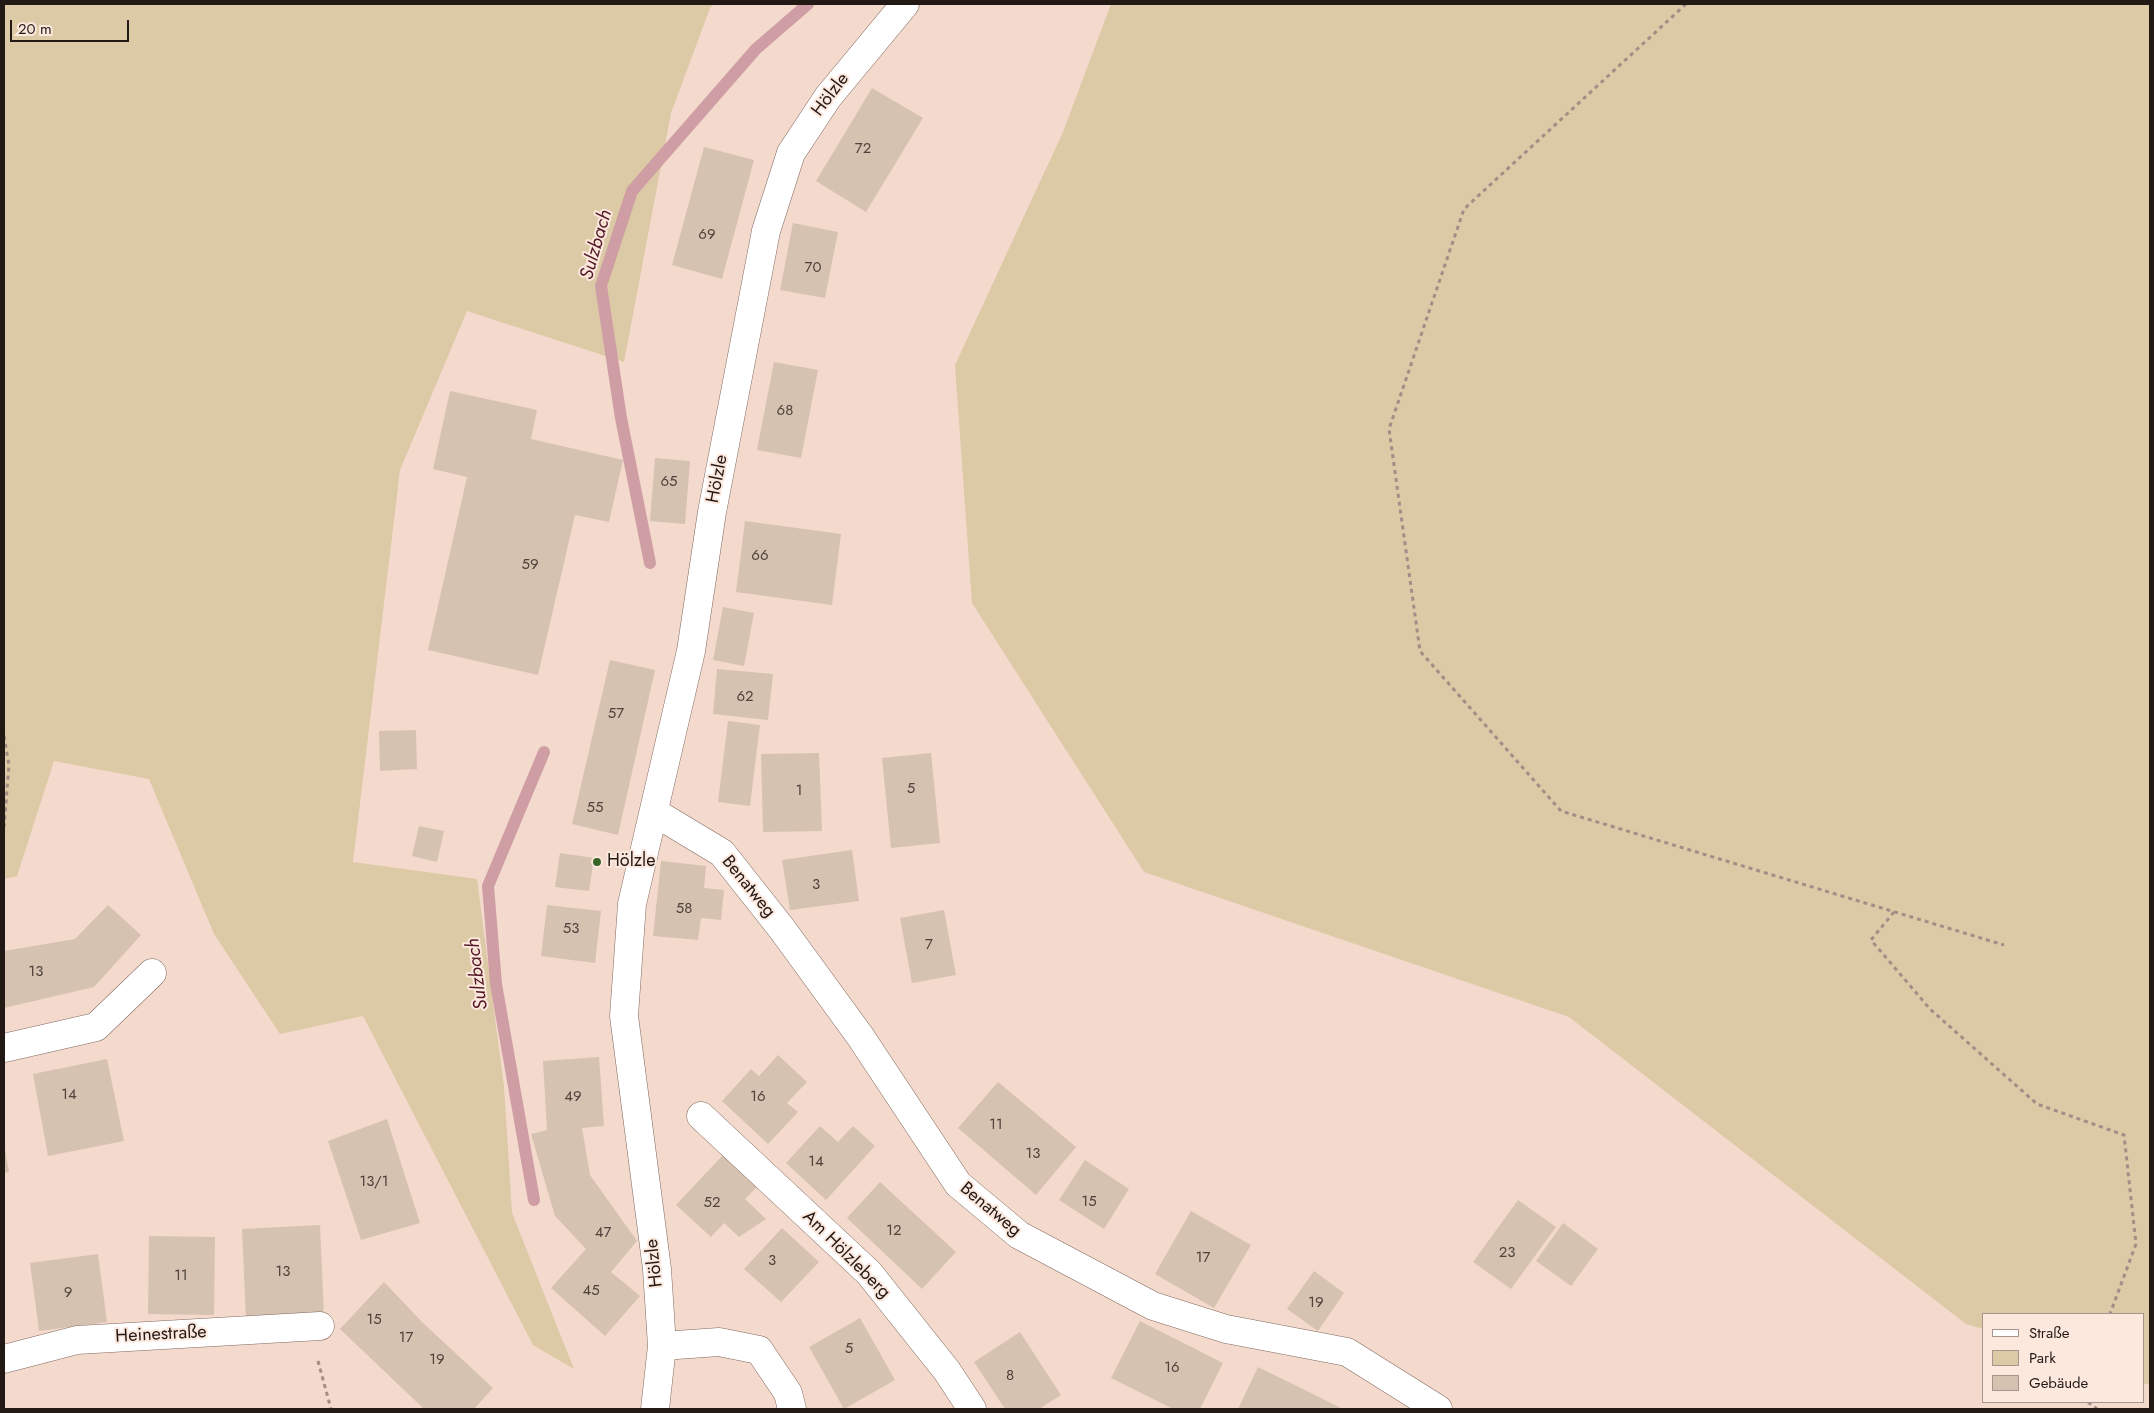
<!DOCTYPE html>
<meta charset="utf-8">
<style>
body{margin:0}
#map{position:relative;width:2154px;height:1413px;overflow:hidden;background:#f4d9cd;font-family:Jost,sans-serif}
canvas{display:block}
.frame{position:absolute;inset:0;border:5px solid #221915;pointer-events:none}
.legend{position:absolute;left:1982px;top:1313px;width:162px;height:90px;box-sizing:border-box;background:#fde8de;border:1px solid #a5958e;margin:0;padding:6px 9px;list-style:none;font-size:15px;color:#221915}
.legend li{display:flex;align-items:center;gap:10px;height:25px}
.legend b{width:25px;border:1px solid #a5958e}
.scale{position:absolute;left:10px;top:20px;width:119px;height:22px;box-sizing:border-box;border:2px solid #221915;border-top:0;padding-left:6px;font-size:15px;line-height:18px;white-space:nowrap;color:#221915;-webkit-text-stroke:4px #fde8de;paint-order:stroke}
</style>
<div id="map">
<canvas width="2154" height="1413"></canvas>
<div class="frame"></div>
<ul class="legend">
<li><b style="height:6px;background:#fff"></b>Straße</li>
<li><b style="height:14px;background:#dcc9a5"></b>Park</li>
<li><b style="height:14px;background:#d6c2b0"></b>Gebäude</li>
</ul>
<div class="scale">20 m</div>
</div>
<script>
const c = document.querySelector('canvas').getContext('2d');
c.lineJoin = 'round';
function fillPath(path, color) { c.fillStyle = color; c.fill(path, 'evenodd'); }
const toPath = rows => new Path2D(rows.map(r => 'M' + r).join(''));
function trace(path, color, width, dash) { c.strokeStyle = color; c.lineWidth = width; c.lineCap = dash ? 'butt' : 'round'; c.setLineDash(dash || []); c.stroke(path); }
function drawText(font, color, halo, rows, align = 'center') {
  c.font = font + ' Jost,sans-serif'; c.lineWidth = 4; c.setLineDash([]); c.textBaseline = 'middle'; c.strokeStyle = halo; c.fillStyle = color; for (const [text, x, y, turn = 0] of rows) {
    c.save(); c.translate(x, y); c.rotate((+turn || 0) * Math.PI / 180); c.textAlign = isNaN(turn) ? turn : align; if (halo) c.strokeText(text, 0, 0); c.fillText(text, 0, 0); c.restore();
  }
}
fillPath(toPath([
 [4,4,714,4,710,8,671,113,624,362,467,311,400,470,353,862,477,879,504,1087,512,1213,574,1369,533,1345,363,1016,280,1034,214,934,149,779,54,761,17,876,4,879],
 [1111,4,2150,4,2150,1385,2143,1383,2143,1314,1983,1314,1983,1329,1966,1324,1569,1017,1144,872,972,603,955,365,1063,132]
]), '#dcc9a5');
trace(toPath([
 [650,563,621,418,601,286,632,191,756,49,808,4],
 [534,1200,496,984,488,886,544,752]
]), '#cf9ea5', 12);
fillPath(toPath([
 [872,88,923,118,866,212,816,181],
 [704,147,754,160,722,279,672,265],
 [793,223,838,232,825,298,780,290],
 [774,362,818,370,801,458,757,450],
 [450,391,537,410,531,439,623,460,609,522,575,515,538,675,428,650,467,477,433,469],
 [655,458,690,461,685,524,650,521],
 [745,521,841,534,832,605,736,592],
 [723,607,754,613,744,666,713,660],
 [610,660,655,670,618,835,572,824],
 [717,669,773,674,768,720,713,714],
 [728,721,760,725,750,806,718,802],
 [416,730,417,769,380,771,379,731],
 [819,753,822,831,763,832,761,754],
 [931,753,940,843,891,848,882,758],
 [419,826,444,831,437,862,412,856],
 [852,850,859,901,790,910,782,860],
 [560,853,594,858,589,891,555,887],
 [661,861,706,866,704,888,724,890,721,920,701,918,698,940,653,936],
 [108,905,141,935,94,987,4,1008,4,951,75,939],
 [547,905,601,911,595,963,541,956],
 [944,910,956,975,912,983,900,918],
 [778,1055,807,1082,787,1103,798,1112,768,1144,722,1101,751,1069,759,1076],
 [599,1057,604,1126,582,1128,590,1175,637,1241,611,1272,640,1296,605,1336,551,1288,586,1249,555,1216,531,1134,547,1130,543,1061],
 [107,1059,124,1141,48,1156,33,1074],
 [998,1082,1076,1147,1036,1195,958,1128],
 [387,1119,420,1223,361,1240,328,1141],
 [820,1126,838,1142,853,1126,875,1146,826,1200,786,1163],
 [4,1143,9,1172,4,1173],
 [723,1155,757,1187,745,1199,766,1219,739,1237,724,1223,711,1237,676,1205],
 [1085,1160,1129,1189,1104,1229,1059,1200],
 [880,1182,956,1252,922,1289,847,1218],
 [1518,1200,1556,1227,1511,1289,1473,1262],
 [1191,1211,1251,1245,1214,1308,1155,1274],
 [1563,1223,1598,1249,1571,1286,1536,1261],
 [320,1225,324,1316,246,1319,242,1229],
 [782,1228,819,1262,781,1302,744,1269],
 [149,1236,215,1237,214,1315,148,1314],
 [98,1254,107,1322,39,1331,30,1263],
 [1314,1271,1344,1293,1318,1331,1287,1309],
 [384,1282,423,1323,493,1388,474,1409,424,1409,340,1329],
 [860,1318,895,1380,844,1409,809,1347],
 [1140,1321,1223,1363,1200,1409,1173,1409,1111,1378],
 [1020,1332,1061,1395,1039,1409,1005,1409,974,1362],
 [1258,1367,1321,1398,1343,1409,1238,1409]
]), '#d6c2b0');
const minor = toPath([
 [654,812,722,853,782,929,860,1036,958,1184,1019,1235,1153,1306,1226,1329,1347,1352,1438,1409],
 [4,1048,96,1027,152,973],
 [701,1116,869,1273,947,1371,972,1409],
 [662,1346,719,1342,759,1350,788,1393,792,1409],
 [4,1359,77,1340,320,1326],
 [655,1409,662,1346,657,1269,624,1016,632,904,691,651,712,512,766,231,791,153,828,97,905,4]
]);
trace(minor, '#81695f', 29);
trace(toPath([
 [1686,4,1464,209,1389,429,1420,651,1561,811,2004,945],
 [4,736,9,765,4,827],
 [1894,912,1871,940,1930,1009,2037,1104,2124,1135,2136,1244,2110,1314],
 [318,1361,331,1409],
 [2088,1402,2097,1409]
]), '#a28e86', 3, [4, 4]);
trace(minor, '#fff', 28);
for (const [x, y, r, color] of [
 [597,862,5,"#386525"]
]) { const dot = new Path2D(); dot.arc(x, y, r, 0, 2 * Math.PI); c.fillStyle = color; c.fill(dot); trace(dot, '#fde8de', 2); }
drawText('15px', '#4f433c', null, [
 ["72",863,149],
 ["69",707,235],
 ["70",813,268],
 ["68",785,411],
 ["65",669,482],
 ["66",760,556],
 ["59",530,565],
 ["62",745,697],
 ["57",616,714],
 ["5",911,789],
 ["1",799,791],
 ["55",595,808],
 ["3",816,885],
 ["58",684,909],
 ["53",571,929],
 ["7",929,945],
 ["13",36,972],
 ["14",69,1095],
 ["49",573,1097],
 ["16",758,1097],
 ["11",996,1125],
 ["13",1033,1154],
 ["14",816,1162],
 ["13/1",374,1182],
 ["15",1089,1202],
 ["52",712,1203],
 ["12",894,1231],
 ["47",603,1233],
 ["23",1507,1253],
 ["17",1203,1258],
 ["3",772,1261],
 ["13",283,1272],
 ["11",181,1276],
 ["45",591,1291],
 ["9",68,1293],
 ["19",1316,1303],
 ["15",374,1320],
 ["17",406,1338],
 ["5",849,1349],
 ["19",437,1360],
 ["16",1172,1368],
 ["8",1010,1376]
]);
drawText('18px', '#221915', '#fde8de', [
 ["Hölzle",831,95,-53],
 ["Hölzle",718,479,-79],
 ["Benatweg",748,887,51],
 ["Benatweg",990,1210,40],
 ["Am Hölzleberg",846,1255,45],
 ["Hölzle",655,1263,-96],
 ["Heinestraße",161,1335,-3]
]);
drawText('18px', '#221915', '#fde8de', [
 ["Hölzle",607,862]
], 'left');
drawText('italic 19px', '#531826', '#fde8de', [
 ["Sulzbach",597,245,-74],
 ["Sulzbach",478,974,-97]
]);
</script>
